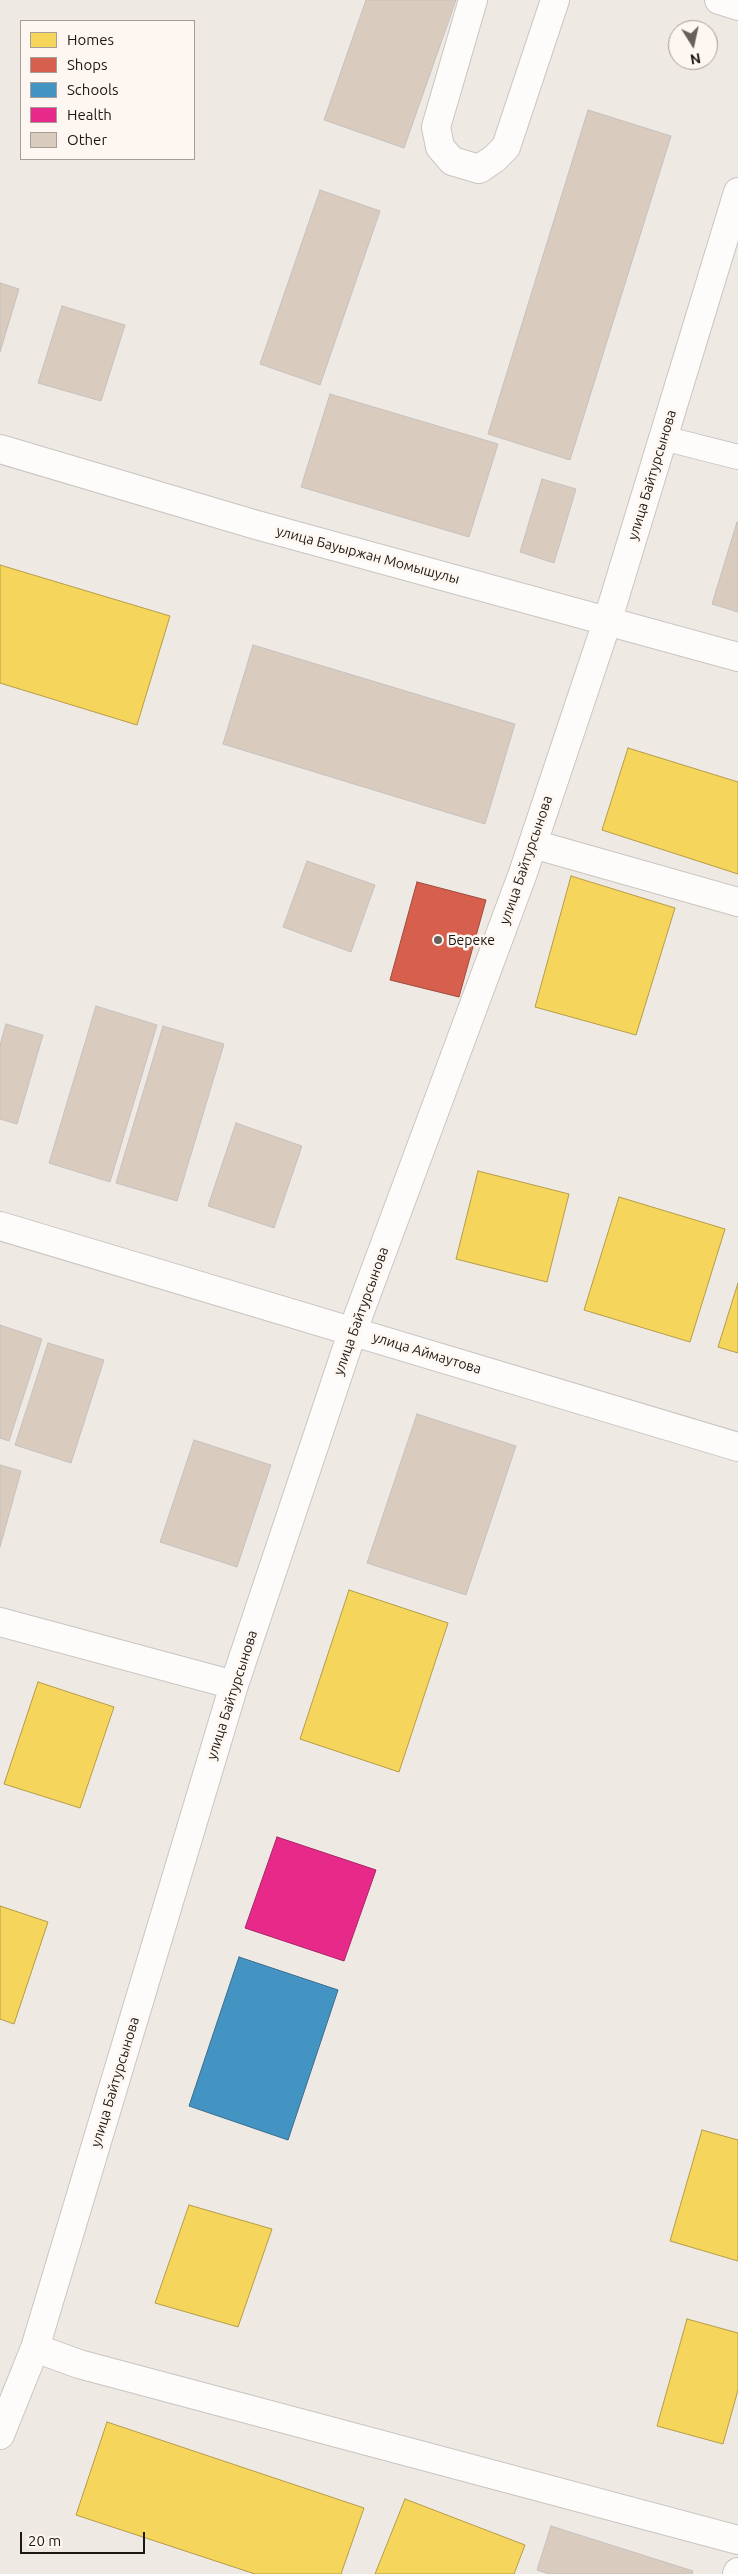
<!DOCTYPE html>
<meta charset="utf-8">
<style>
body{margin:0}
#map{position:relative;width:738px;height:2574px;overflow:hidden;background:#efe9e4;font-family:Ubuntu,sans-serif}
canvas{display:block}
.legend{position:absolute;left:20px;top:20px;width:175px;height:140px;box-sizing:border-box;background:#fef6f0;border:1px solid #a49d98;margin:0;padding:6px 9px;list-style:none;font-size:15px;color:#1c1815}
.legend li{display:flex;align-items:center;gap:10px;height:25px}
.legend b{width:25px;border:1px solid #a49d98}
.north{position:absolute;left:668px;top:20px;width:50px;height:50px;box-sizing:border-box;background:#fef6f0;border:1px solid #a49d98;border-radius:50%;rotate:170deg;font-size:14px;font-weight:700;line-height:20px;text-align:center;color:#1c1815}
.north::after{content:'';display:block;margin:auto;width:18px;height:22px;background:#66615d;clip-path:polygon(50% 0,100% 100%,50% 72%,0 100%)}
.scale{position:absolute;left:20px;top:2532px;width:125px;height:22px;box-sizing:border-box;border:2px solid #1c1815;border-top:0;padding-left:6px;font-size:15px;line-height:18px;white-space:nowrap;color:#1c1815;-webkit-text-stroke:4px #fef6f0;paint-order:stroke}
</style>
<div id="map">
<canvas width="738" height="2574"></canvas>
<ul class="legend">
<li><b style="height:14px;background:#f6d55c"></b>Homes</li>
<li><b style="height:14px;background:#d6604d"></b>Shops</li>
<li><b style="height:14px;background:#4393c3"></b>Schools</li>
<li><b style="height:14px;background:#e7298a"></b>Health</li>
<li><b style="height:14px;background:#dacbbf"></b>Other</li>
</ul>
<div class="north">N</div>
<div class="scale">20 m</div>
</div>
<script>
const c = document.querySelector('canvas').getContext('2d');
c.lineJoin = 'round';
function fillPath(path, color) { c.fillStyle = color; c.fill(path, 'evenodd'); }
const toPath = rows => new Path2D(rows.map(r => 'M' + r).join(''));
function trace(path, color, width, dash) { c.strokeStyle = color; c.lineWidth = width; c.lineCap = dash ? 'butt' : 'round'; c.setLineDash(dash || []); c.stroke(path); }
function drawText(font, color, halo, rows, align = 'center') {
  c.font = font + ' Ubuntu,sans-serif'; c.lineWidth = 5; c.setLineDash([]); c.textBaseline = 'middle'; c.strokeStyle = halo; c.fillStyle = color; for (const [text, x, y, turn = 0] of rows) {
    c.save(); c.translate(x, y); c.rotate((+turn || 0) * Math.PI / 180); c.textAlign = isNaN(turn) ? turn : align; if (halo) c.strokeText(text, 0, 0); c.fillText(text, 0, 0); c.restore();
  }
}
const homes = toPath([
 [0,565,170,616,137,725,0,683,0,565],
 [628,748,738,782,738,874,602,830,628,748],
 [571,876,675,908,636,1035,535,1007,571,876],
 [478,1171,569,1194,547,1282,456,1259,478,1171],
 [619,1197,725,1229,690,1342,584,1310,619,1197],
 [738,1283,738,1353,718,1347,738,1283],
 [349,1590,448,1623,399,1772,300,1739,349,1590],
 [38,1682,114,1707,80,1808,4,1784,38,1682],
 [0,1906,48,1922,14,2024,0,2019,0,1906],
 [702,2130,738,2140,738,2261,670,2241,702,2130],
 [189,2205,272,2229,238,2327,155,2303,189,2205],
 [687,2319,738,2333,738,2390,723,2444,657,2426,687,2319],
 [107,2422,364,2508,341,2574,255,2574,76,2515,107,2422],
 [405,2499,525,2545,514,2574,375,2574,405,2499]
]);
fillPath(homes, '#f6d55c');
trace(homes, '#b59c47', 1);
const shops = toPath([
 [417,882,486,900,459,997,390,980,417,882]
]);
fillPath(shops, '#d6604d');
trace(shops, '#9e4a3c', 1);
const schools = toPath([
 [239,1957,338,1990,288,2140,189,2106,239,1957]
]);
fillPath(schools, '#4393c3');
trace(schools, '#376e8f', 1);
const health = toPath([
 [277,1837,376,1870,344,1961,245,1928,277,1837]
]);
fillPath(health, '#e7298a');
trace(health, '#aa2467', 1);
const building = toPath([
 [366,0,456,0,404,148,324,120,366,0],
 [588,110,671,136,570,460,488,434,588,110],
 [320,190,380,211,320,385,260,364,320,190],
 [0,283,19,289,0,352,0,283],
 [62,306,125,325,101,401,38,383,62,306],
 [330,394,498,444,469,537,301,487,330,394],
 [542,479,576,489,554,563,520,552,542,479],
 [737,522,738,522,738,612,712,604,737,522],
 [253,645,515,724,485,824,223,744,253,645],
 [307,861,375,885,351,952,283,927,307,861],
 [96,1006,157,1025,110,1182,49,1163,96,1006],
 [6,1024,43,1035,17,1124,0,1119,0,1045,6,1024],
 [163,1026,224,1044,177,1201,116,1183,163,1026],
 [236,1123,302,1146,274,1228,208,1206,236,1123],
 [0,1325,42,1339,9,1441,0,1438,0,1325],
 [48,1343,104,1360,71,1463,15,1445,48,1343],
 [417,1414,516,1446,466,1595,367,1563,417,1414],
 [194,1440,271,1465,237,1567,160,1542,194,1440],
 [0,1465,21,1471,0,1547,0,1465],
 [551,2526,693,2571,692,2574,549,2574,537,2570,551,2526]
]);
fillPath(building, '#dacbbf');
trace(building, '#c5c1be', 1);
const lane = toPath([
 [663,438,738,457]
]);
const street = toPath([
 [473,0,436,127,440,147,452,161,479,169,494,159,506,147,555,0],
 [719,0,738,6],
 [0,449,253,524,738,657],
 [533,844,738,902],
 [0,1226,738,1447],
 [0,1622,234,1685],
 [35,2348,79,2364,738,2540],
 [0,2435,35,2348,234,1685,353,1330,523,873,608,619,738,192],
 [737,2574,738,2572]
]);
trace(lane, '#c9c5c1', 26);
trace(street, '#c9c5c1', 30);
trace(lane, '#fdfcfb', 24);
trace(street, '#fdfcfb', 28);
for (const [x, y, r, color] of [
 [438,940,5,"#66615d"]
]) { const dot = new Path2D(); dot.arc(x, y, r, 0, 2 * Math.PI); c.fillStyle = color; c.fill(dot); trace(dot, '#fef6f0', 2); }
drawText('14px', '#1c1815', '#fef6f0', [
 ["улица Байтурсынова",652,475,-73],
 ["улица Бауыржан Момышулы",368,555,15],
 ["улица Байтурсынова",526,860,-71],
 ["улица Байтурсынова",361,1311,-70],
 ["улица Аймаутова",427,1353,17],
 ["улица Байтурсынова",232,1695,-72],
 ["улица Байтурсынова",115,2082,-73]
]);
drawText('14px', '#1c1815', '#fef6f0', [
 ["Береке",448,940]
], 'left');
</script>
